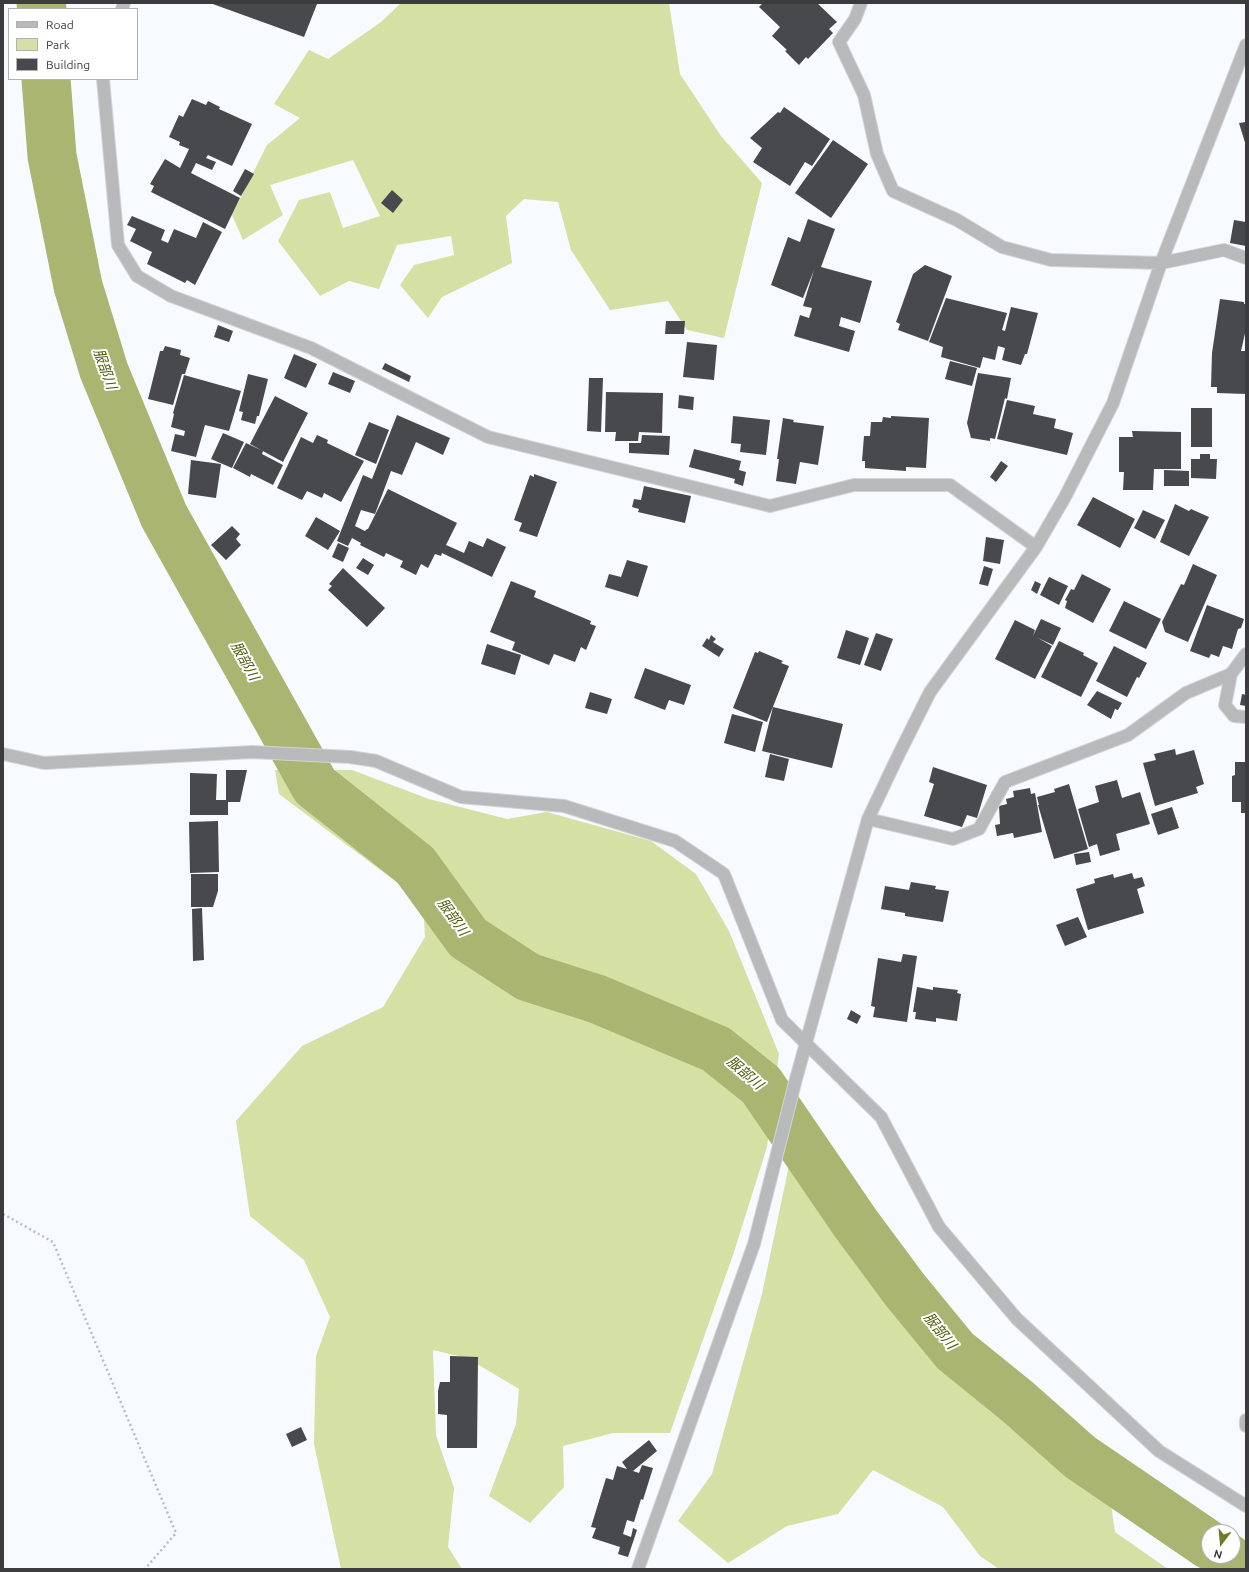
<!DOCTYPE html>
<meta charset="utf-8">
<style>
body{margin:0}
#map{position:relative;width:1249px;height:1572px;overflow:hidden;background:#f7fafe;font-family:Ubuntu,sans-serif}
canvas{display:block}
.frame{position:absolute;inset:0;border:4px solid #3c3c3e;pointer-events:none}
.legend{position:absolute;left:8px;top:8px;width:130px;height:72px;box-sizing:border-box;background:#fff;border:1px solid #b1b1b2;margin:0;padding:5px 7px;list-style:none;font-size:12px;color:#3c3c3e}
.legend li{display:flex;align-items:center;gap:8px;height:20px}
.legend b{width:20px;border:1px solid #b1b1b2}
.north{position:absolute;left:1201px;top:1524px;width:40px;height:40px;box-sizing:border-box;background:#fff;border:1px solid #b1b1b2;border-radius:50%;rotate:196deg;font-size:11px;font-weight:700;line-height:16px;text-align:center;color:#3c3c3e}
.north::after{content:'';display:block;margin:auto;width:14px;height:18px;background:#707b27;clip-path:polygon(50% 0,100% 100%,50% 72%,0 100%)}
</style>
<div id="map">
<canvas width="1249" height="1572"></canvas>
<div class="frame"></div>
<ul class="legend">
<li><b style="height:5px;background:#b8b9bb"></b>Road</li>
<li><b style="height:11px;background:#d5e0a4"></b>Park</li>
<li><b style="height:11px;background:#47494d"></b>Building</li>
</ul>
<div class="north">N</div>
</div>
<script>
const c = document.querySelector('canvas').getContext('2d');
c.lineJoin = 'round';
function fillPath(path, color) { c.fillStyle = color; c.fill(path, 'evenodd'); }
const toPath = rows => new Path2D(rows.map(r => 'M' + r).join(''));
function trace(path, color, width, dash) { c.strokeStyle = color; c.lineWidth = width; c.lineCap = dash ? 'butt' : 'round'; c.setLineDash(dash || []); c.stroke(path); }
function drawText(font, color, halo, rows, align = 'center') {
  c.font = font + ' Ubuntu,"Noto Sans JP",sans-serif'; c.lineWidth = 4; c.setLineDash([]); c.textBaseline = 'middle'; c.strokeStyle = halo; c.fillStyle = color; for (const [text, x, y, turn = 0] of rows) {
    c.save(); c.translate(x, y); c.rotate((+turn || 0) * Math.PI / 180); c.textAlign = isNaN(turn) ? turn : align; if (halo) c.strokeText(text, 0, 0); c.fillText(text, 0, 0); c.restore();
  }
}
fillPath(toPath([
 [401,3,669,3,680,74,721,136,762,183,724,338,687,330,668,301,610,310,571,250,558,202,524,199,506,216,512,263,442,297,428,318,400,285,414,265,454,255,451,236,397,245,379,289,349,281,320,296,278,241,299,200,330,192,343,228,380,216,353,160,270,185,283,215,243,240,232,215,267,145,300,118,274,104,309,50,328,59,381,22],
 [275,770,352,770,429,799,507,819,547,812,651,841,696,874,729,931,779,1054,767,1147,734,1252,670,1433,613,1433,563,1446,564,1487,530,1523,489,1496,516,1424,519,1389,467,1358,433,1350,436,1435,454,1488,448,1547,462,1569,341,1569,314,1444,316,1356,330,1317,304,1260,250,1216,236,1121,302,1046,383,1007,425,937,423,902,279,794],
 [791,1156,856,1254,938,1350,1109,1491,1115,1532,1168,1569,999,1569,980,1556,943,1507,873,1470,838,1514,787,1526,728,1563,678,1521,712,1474,762,1294]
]), '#d5e0a4');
trace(toPath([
 [41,3,42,9],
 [46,79,52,156,78,286,104,371,164,516,315,786,415,865,468,938,528,977,597,999,716,1049,761,1085,856,1224,905,1290,955,1351,1018,1402,1080,1457,1209,1545],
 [1225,1556,1244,1569]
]), '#a9b571', 49);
fillPath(toPath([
 [210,3,315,3,317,4,304,37],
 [763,3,817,3,837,22,829,29,833,33,808,59,806,57,799,65,785,51,787,50,772,36,780,27,759,7],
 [192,99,206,105,208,101,220,107,219,109,252,124,232,166,208,155,206,158,216,162,212,170,196,163,191,173,240,198,225,229,151,192,154,186,150,184,165,159,180,168,189,149,179,145,180,142,169,137,179,115,183,117],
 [784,107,830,139,812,166,805,162,790,186,753,162,762,148,750,138,778,112,780,113],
 [1246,122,1246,146,1239,123],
 [833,140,868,164,831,218,795,193],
 [245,169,254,174,241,196,233,191],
 [392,190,403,200,393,213,381,203],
 [132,216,165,230,161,240,168,243,174,229,196,238,203,222,222,232,195,285,187,280,185,283,147,264,152,252,130,241,136,229,127,225],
 [808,219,835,229,821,267,815,265,821,267,872,281,860,323,841,317,839,326,855,331,849,352,794,336,800,315,809,318,812,308,803,306,814,270,803,298,771,285,788,237,800,242],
 [1234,220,1246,222,1246,246,1230,243],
 [925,265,952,276,928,341,898,330,900,324,896,322,913,274],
 [946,298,1007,313,1002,330,1005,331,1011,307,1038,313,1027,354,1025,354,1021,365,1002,360,1005,348,998,346,995,360,983,357,980,368,941,357,943,347,929,342],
 [1220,299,1244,302,1244,304,1246,304,1246,329,1241,351,1246,351,1246,394,1217,393,1217,387,1211,387,1212,353],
 [666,321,685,321,684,334,665,334],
 [218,325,233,331,229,342,214,337],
 [687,342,717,345,714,380,683,377],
 [165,346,181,350,180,355,190,358,185,374,182,374,173,405,148,399,160,351,163,351],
 [294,354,317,364,306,388,284,378],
 [950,361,977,368,972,386,945,379],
 [385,363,411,376,409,382,382,369],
 [333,372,355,381,350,393,328,384],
 [978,373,1011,378,1007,399,1005,398,995,439,990,438,990,441,971,438,967,423],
 [248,374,268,379,259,416,257,416,255,424,241,420,243,412,239,411],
 [184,375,241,391,229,431,205,425,196,457,171,451,175,434,184,436,185,431,171,427,174,414,173,413],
 [589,378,603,378,601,432,587,431],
 [606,392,663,393,662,433,639,432,638,441,615,441,616,432,605,432],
 [679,395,694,397,693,410,678,408],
 [275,396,308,413,283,462,250,444],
 [1007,400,1035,406,1033,414,1056,419,1054,428,1073,433,1067,455,997,439],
 [1191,408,1212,408,1212,447,1191,447],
 [397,415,450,438,443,455,416,442,402,475,391,471,375,514,361,510,355,526,365,531,367,529,368,529,388,489,457,523,446,545,464,553,469,541,483,547,487,538,506,547,492,577,442,553,441,556,435,554,428,568,421,564,416,575,400,567,403,561,386,553,384,557,360,545,361,543,352,538,348,546,337,541,363,475,372,479],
 [733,416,770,420,766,455,740,452,741,444,731,443],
 [891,416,929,418,926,468,906,467,906,471,865,468,865,461,862,461,864,436,870,436,871,422,882,422,883,417,891,418],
 [783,418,794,420,793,422,824,426,818,465,800,462,796,484,776,481,779,459,777,459],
 [369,422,389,430,376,464,355,455],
 [1132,431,1181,432,1181,469,1154,469,1153,490,1123,490,1124,472,1119,472,1119,437,1133,437],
 [223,433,244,442,232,468,211,459],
 [317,435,328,440,327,443,364,461,341,502,324,493,322,498,307,491,302,500,277,488,301,437,313,443],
 [642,435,670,436,669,455,629,453,629,443,641,443],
 [246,443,263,451,262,454,283,465,273,485,251,474,250,477,233,468],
 [694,449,741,461,739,470,746,472,743,486,734,483,735,479,689,467],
 [1200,454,1210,454,1210,459,1217,459,1216,479,1191,478,1191,459,1200,459],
 [191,460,221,464,216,498,188,494],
 [1001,461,1008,466,996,482,990,477],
 [1164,470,1189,471,1189,486,1164,486],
 [534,474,557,482,537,537,519,531,522,523,514,520,530,475,534,477],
 [644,486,691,496,685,523,638,512,639,509,632,507,634,499,641,500],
 [1093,497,1135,519,1120,548,1077,525],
 [1175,504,1189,511,1191,509,1209,517,1189,556,1160,542],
 [1143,510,1165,520,1155,539,1134,528],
 [316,517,340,531,328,550,305,536],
 [232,526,240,534,236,539,241,545,226,560,211,545],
 [986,537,1004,540,1000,564,983,561],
 [338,543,349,548,343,562,332,557],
 [363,558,374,565,368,575,356,568],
 [627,560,648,566,638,597,605,587,609,574,621,577],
 [1193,564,1217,575,1188,642,1165,632,1162,622,1181,584,1184,585],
 [984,566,993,569,988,586,979,584],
 [343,568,385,608,367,627,328,590,332,586,329,584],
 [1082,574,1111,589,1093,623,1065,608,1067,601,1065,600,1071,589,1074,590],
 [1049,577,1068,586,1059,605,1040,595],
 [511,581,536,591,534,597,591,621,590,624,596,626,586,650,581,647,575,662,554,654,549,665,512,650,515,642,490,632],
 [1035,581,1041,584,1037,594,1031,590],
 [1124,601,1161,619,1146,649,1109,631],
 [1207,605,1244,619,1241,628,1238,629,1232,649,1223,646,1219,657,1211,654,1209,658,1190,651],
 [1041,619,1061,628,1053,645,1038,638,1052,646,1035,679,995,659,1015,620,1035,630,1033,636],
 [846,630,869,638,860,665,837,658],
 [876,633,893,639,881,671,864,665],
 [711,635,716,639,713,642,724,649,719,657,702,646,707,638,709,640],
 [1059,641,1084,653,1083,655,1098,663,1081,697,1041,677],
 [487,644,521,655,515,675,481,664],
 [1114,646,1147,663,1139,678,1137,677,1127,697,1096,681],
 [759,651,783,661,781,663,789,666,767,722,733,708,755,652,758,653],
 [645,668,691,685,684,705,669,700,665,710,634,698],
 [1097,691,1122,703,1118,710,1115,709,1111,719,1087,705],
 [590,692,612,699,607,714,585,708],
 [1242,694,1246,695,1246,706,1240,705],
 [773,707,843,724,832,768,762,751],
 [732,714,763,722,755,752,724,743],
 [1175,749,1176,755,1194,750,1204,784,1196,787,1198,793,1155,806,1143,763,1156,760,1154,754],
 [770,754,789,759,784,781,765,777],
 [1235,762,1246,762,1246,813,1241,813,1241,802,1232,802,1232,776,1235,775],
 [933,767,987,785,977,818,967,815,962,827,924,816,934,784,929,782],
 [226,770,247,770,240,802,228,802,228,815,190,815,190,773,217,774,216,800,226,800],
 [1117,780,1122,798,1140,792,1150,824,1116,834,1120,850,1100,856,1097,844,1089,847,1078,809,1099,802,1095,786],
 [1069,784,1088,849,1054,859,1038,805,1039,805,1037,797,1055,792,1054,789],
 [1030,788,1031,794,1035,793,1042,832,1014,838,1013,833,997,836,995,825,1000,824,999,806,1007,804,1006,799,1014,797,1013,791],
 [1172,807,1179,828,1158,835,1151,814],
 [218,821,219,872,190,873,189,822],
 [1089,852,1091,862,1076,865,1074,854],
 [1132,873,1134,879,1142,877,1145,886,1137,889,1144,913,1088,930,1076,889,1095,883,1094,879,1113,874,1114,878],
 [191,874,218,874,218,891,213,907,191,907],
 [911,882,936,886,935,889,949,891,943,922,905,916,905,913,881,909,885,886,909,890],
 [202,908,204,960,193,961,192,909],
 [1078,917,1087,937,1065,946,1056,925],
 [903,954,917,956,907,1022,873,1017,875,1007,871,1006,878,958,901,962],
 [917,987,933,990,933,987,958,990,957,993,961,994,957,1021,936,1018,936,1022,915,1019,916,1012,913,1012],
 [851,1010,861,1016,857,1024,847,1019],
 [450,1356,478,1357,477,1448,447,1448,447,1415,438,1414,438,1391,440,1382,450,1382],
 [301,1427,307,1440,292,1447,286,1434],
 [649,1440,657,1451,633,1471,639,1473,642,1465,653,1468,643,1500,641,1499,634,1522,627,1520,623,1534,631,1537,633,1528,637,1530,628,1557,618,1554,620,1547,592,1538,596,1528,591,1527,606,1478,613,1480,617,1466,627,1469,622,1462]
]), '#47494d');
const minor = toPath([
 [861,3,855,19,839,42,864,95,877,154,893,191,957,220,1002,247,1051,260,1161,263,1224,250,1246,258],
 [122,9,124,3],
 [103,79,118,245,137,276,171,296,311,348,488,437,770,506,854,485,950,485,1036,547],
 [1231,674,1225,705,1234,716,1246,717],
 [3,754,44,763,252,752,350,757,376,761,461,797,564,806,675,841,724,874,782,1020,881,1117,939,1227,1017,1319,1159,1451,1246,1506],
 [868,819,953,839,979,829,1005,782,1128,735,1186,693,1231,674,1246,654],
 [1246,1420,1246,1426],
 [638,1569,754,1244,796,1079,868,819,898,756,930,692,1036,547,1065,497,1113,403,1161,263,1246,45]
]);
trace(minor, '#d2d4d8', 14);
trace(toPath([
 [3,1214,53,1242,176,1533,145,1569]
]), '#bbbdc1', 2.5, [2, 3]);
trace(minor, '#b8b9bb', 12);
drawText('italic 14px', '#50590a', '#fff', [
 ["服部川",105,369,70],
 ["服部川",245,661,61],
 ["服部川",453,917,54],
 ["服部川",745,1073,41],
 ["服部川",940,1331,51]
]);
</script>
